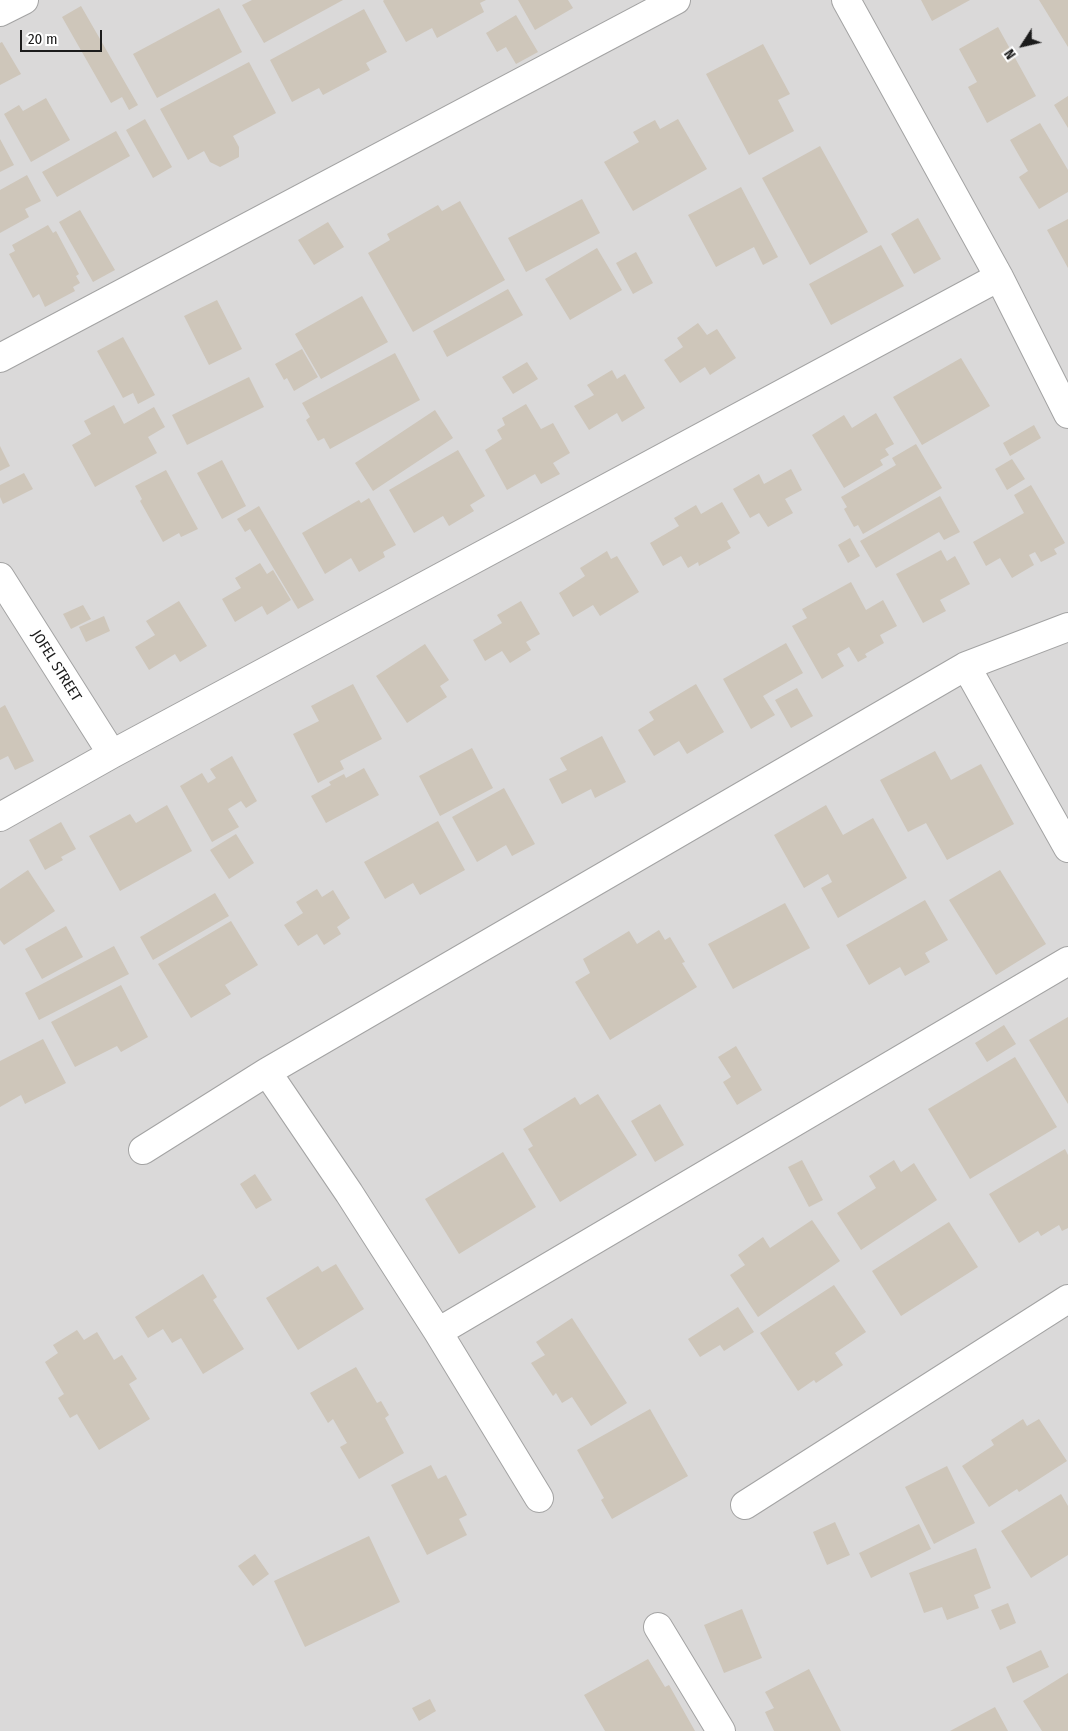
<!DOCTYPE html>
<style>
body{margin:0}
#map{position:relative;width:1068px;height:1731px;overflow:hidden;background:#eeece1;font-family:"Fira Sans Condensed",sans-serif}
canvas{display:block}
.north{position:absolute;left:998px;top:20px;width:50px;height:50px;-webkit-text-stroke:4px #fff;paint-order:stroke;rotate:235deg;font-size:14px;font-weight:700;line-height:20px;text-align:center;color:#1c1c1c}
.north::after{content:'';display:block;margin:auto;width:18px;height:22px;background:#1c1c1c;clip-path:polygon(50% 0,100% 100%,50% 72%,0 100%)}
.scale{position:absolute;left:20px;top:30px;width:82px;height:22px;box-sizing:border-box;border:2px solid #1c1c1c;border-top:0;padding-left:6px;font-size:15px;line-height:18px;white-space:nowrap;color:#1c1c1c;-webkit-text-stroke:4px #fff;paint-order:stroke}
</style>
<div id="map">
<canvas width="1068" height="1731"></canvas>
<div class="north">N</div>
<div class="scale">20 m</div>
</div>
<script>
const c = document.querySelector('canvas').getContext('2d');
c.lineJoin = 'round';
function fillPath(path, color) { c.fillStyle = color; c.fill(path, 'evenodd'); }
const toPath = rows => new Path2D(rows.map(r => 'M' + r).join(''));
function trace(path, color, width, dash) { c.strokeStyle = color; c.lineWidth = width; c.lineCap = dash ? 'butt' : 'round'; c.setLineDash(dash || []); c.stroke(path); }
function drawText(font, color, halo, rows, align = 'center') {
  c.font = font + ' "Fira Sans Condensed",sans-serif'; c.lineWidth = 5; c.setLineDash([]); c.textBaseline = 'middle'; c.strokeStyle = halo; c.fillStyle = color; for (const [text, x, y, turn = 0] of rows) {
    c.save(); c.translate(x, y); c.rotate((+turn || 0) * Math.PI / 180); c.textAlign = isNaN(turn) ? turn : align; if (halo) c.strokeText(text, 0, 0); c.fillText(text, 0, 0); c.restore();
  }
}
fillPath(toPath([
 [0,0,1068,0,1068,1731,0,1731]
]), '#dad9d9');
fillPath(toPath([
 [252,0,343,0,264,43,242,5],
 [384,0,486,0,480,3,484,12,437,38,432,28,406,42,383,1],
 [518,0,568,0,573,8,535,30],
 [921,0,970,0,932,21],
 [1039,0,1068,0,1068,47],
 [81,6,138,105,129,110,122,97,111,103,62,17],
 [219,8,242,52,157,98,133,54],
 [364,9,387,52,366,63,370,70,323,95,319,88,292,102,270,60],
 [516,15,538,52,516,64,506,47,497,52,486,33],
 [998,27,1036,96,987,123,968,87,977,82,959,49],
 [2,42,21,74,0,85,0,43],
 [763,44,790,94,778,100,794,131,749,155,706,74],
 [249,62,276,113,233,136,239,147,239,157,220,167,210,162,204,151,188,160,160,109],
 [1068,96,1068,128,1054,105],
 [46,98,70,140,31,162,4,114,19,105,23,111],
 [145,119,172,167,153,178,126,130],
 [678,119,707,169,633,211,604,162,639,142,633,132,655,120,660,129],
 [1040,123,1068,170,1068,192,1039,209,1019,177,1028,171,1010,140],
 [116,131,130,156,57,197,42,172],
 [0,139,14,165,0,172],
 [820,146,868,232,810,265,762,178],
 [27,175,41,201,25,209,29,217,0,233,0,190],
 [741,187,778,257,763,265,754,247,716,267,688,215],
 [582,199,600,233,526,272,508,238],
 [460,201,505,280,413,332,368,253,390,240,387,234,438,205,442,211],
 [80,210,115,270,93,282,59,222],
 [918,218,941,259,914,274,891,234],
 [1068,219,1068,268,1047,230],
 [328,222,344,247,314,265,298,240],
 [48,225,53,233,56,231,79,274,76,276,80,283,73,287,75,291,45,307,39,294,33,298,9,254,15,251,12,245],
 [881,245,904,286,831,325,809,284],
 [597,248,622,290,570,320,545,279],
 [636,252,653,283,633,294,616,263],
 [508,289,523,315,447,357,433,331],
 [362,296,388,342,321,379,295,334],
 [217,300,242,349,209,365,184,316],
 [698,323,707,335,717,329,736,358,710,375,705,367,680,383,664,360,683,347,677,338],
 [123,337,155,395,138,404,133,393,123,398,97,351],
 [302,349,318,377,294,391,287,378,284,380,275,364],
 [395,353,420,400,330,449,324,438,318,441,306,420,310,417,302,403],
 [961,358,990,406,922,445,893,397],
 [527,362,538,379,513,394,502,377],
 [612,370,617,379,625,374,645,408,622,422,617,413,589,430,574,406,594,395,587,385],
 [249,377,264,407,187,445,172,415],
 [526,404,541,429,553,423,570,453,553,463,560,474,541,484,535,474,507,490,485,450,502,439,497,430,505,425,502,418],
 [114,405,124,424,154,407,165,427,148,437,157,453,95,487,72,445,91,434,84,421],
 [435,410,453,438,373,491,355,463],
 [876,413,894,444,885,449,889,455,880,460,883,465,844,488,812,435,844,415,852,428],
 [1034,425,1041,438,1010,456,1003,443],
 [916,444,942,488,863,534,858,525,854,527,844,509,847,507,841,497,896,465,892,458],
 [0,446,10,466,0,471],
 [458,450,485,496,470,505,474,511,449,526,443,516,414,533,389,490],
 [1012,459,1025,479,1007,490,995,469],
 [222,460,246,506,222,519,197,473],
 [791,469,802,490,785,499,793,513,768,527,759,513,750,518,733,489,759,474,764,484],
 [166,470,198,529,181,537,179,533,163,542,140,501,142,499,135,486],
 [24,473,33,489,3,504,0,497,0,485],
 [1031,485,1065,543,1054,549,1057,554,1041,562,1035,552,1029,555,1034,565,1012,578,1000,558,986,566,973,542,1024,513,1014,495],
 [940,496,960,532,944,540,939,532,876,568,860,541],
 [369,498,396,545,383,552,385,557,359,572,351,558,325,574,302,533,359,500,361,503],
 [722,502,740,533,727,541,731,548,699,566,698,562,688,568,681,556,663,566,650,543,679,526,674,518,696,505,701,514],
 [259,506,314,600,298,609,250,529,245,532,237,519],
 [850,538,860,556,848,563,838,545],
 [941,550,947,561,955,556,970,584,940,600,946,611,923,623,896,574],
 [607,551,611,559,617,556,639,592,600,616,593,605,573,617,559,593,585,576,580,568],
 [260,563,267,574,273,570,291,600,267,615,262,606,235,622,222,599,241,588,235,578],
 [851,582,866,610,883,600,897,626,880,635,884,643,865,654,867,657,858,662,849,647,837,654,844,666,822,679,792,626,807,618,802,609],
 [179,601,207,646,180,662,175,654,149,670,135,647,155,635,146,621],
 [521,601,540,634,526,642,531,650,510,663,502,651,485,661,473,640,502,623,497,615],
 [83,605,91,619,71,629,63,614],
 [104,616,110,631,86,642,79,627],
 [786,643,803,673,763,696,775,715,751,729,723,679],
 [425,644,449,680,440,686,447,697,407,723,376,676],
 [353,684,382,739,340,761,344,769,318,783,293,734,319,721,311,706],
 [696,684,724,732,687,754,679,741,654,756,638,730,654,720,649,712],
 [797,688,813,716,791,728,775,700],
 [5,705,34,761,15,770,8,756,0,760,0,708],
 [602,736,626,782,595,798,591,789,562,804,549,779,567,770,560,758],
 [472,748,493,788,440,816,419,776],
 [935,751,951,780,981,764,1014,824,947,860,926,823,908,832,880,780],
 [232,756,257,801,246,808,241,801,228,809,239,827,212,842,180,786,202,773,208,783,216,778,210,769],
 [364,768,379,795,326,823,311,796,331,785,329,782,344,774,346,778],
 [504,788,535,844,512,856,506,845,477,862,452,817],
 [167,805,192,851,120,891,89,836,130,814,136,823],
 [826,805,843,835,873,818,907,878,838,918,821,888,832,882,828,874,804,888,774,835],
 [438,821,465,870,420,895,413,883,385,899,364,862],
 [61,822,76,849,61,857,63,860,45,870,29,840],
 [236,834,254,863,229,879,210,850],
 [28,870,55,911,4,945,0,940,0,889],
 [1000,870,1046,944,996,975,949,900],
 [317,889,322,897,333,890,350,918,337,927,341,934,324,945,317,934,298,946,284,925,303,913,296,902],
 [215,893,229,916,153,960,140,937],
 [925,900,948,940,925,953,930,962,905,976,900,967,869,985,846,945],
 [785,903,810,948,733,989,708,944],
 [231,921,258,965,225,985,231,994,191,1018,158,964],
 [66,926,83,957,42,979,25,949],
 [659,930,665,940,670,937,685,962,682,963,697,987,610,1040,575,982,590,973,583,959,629,931,637,944],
 [114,946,129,974,39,1020,25,993],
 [121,985,148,1037,121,1052,117,1046,75,1067,51,1022],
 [1068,1017,1068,1104,1029,1040],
 [1004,1025,1016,1044,987,1062,975,1043],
 [43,1039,66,1083,25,1104,21,1095,0,1107,0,1061],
 [736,1046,762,1090,737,1105,723,1082,731,1077,718,1057],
 [1015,1057,1057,1127,970,1179,928,1109],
 [598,1094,637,1155,560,1202,528,1149,533,1146,523,1129,575,1097,580,1105],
 [660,1104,684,1145,655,1162,631,1121],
 [1065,1149,1068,1155,1068,1228,1062,1231,1059,1225,1041,1236,1038,1231,1019,1243,989,1194],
 [503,1152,536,1207,459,1254,425,1199],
 [802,1160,823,1200,809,1207,788,1167],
 [894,1160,901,1172,914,1163,937,1200,861,1250,837,1213,876,1188,869,1176],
 [255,1174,272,1200,256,1209,240,1184],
 [812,1220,840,1261,758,1317,730,1275,745,1265,738,1255,763,1237,770,1248],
 [949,1222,978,1267,901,1316,872,1271],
 [336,1264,364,1309,298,1350,266,1298,318,1266,322,1272],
 [203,1274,217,1297,213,1300,244,1349,203,1374,181,1338,172,1343,163,1329,148,1338,135,1317],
 [834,1285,866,1332,835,1353,843,1365,816,1383,814,1380,798,1391,760,1333],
 [738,1307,754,1332,724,1351,720,1345,700,1357,688,1339],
 [572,1318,627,1403,591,1426,572,1397,562,1403,556,1393,553,1396,531,1363,545,1355,536,1342],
 [77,1330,84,1340,97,1332,114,1360,122,1355,137,1379,129,1384,150,1419,99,1450,77,1414,70,1418,58,1398,64,1394,45,1362,58,1353,53,1345],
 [356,1367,377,1403,381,1401,389,1415,385,1418,404,1453,359,1479,340,1447,347,1443,333,1419,328,1423,310,1393],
 [650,1409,688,1476,612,1519,601,1500,604,1498,577,1450],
 [1023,1419,1027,1426,1039,1419,1067,1461,1019,1492,1017,1489,989,1507,962,1466,994,1445,991,1440],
 [431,1465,438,1479,446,1475,467,1515,459,1519,467,1535,427,1555,391,1485],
 [947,1466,975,1523,934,1544,905,1487],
 [1061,1494,1068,1506,1068,1555,1031,1578,1001,1531],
 [835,1522,850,1555,827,1565,813,1532],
 [919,1524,931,1549,871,1578,859,1553],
 [369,1536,400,1602,305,1647,274,1581],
 [976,1548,991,1588,974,1595,979,1608,947,1620,942,1607,924,1613,909,1573],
 [255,1554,269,1574,253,1586,238,1566],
 [1008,1603,1016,1623,1000,1630,991,1610],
 [742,1609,762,1658,724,1673,704,1625],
 [1041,1650,1049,1667,1013,1683,1006,1667],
 [648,1659,665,1687,669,1685,695,1731,605,1731,584,1695],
 [809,1669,841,1731,774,1731,765,1712,774,1708,765,1692],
 [1068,1673,1068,1731,1042,1731,1023,1701],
 [430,1699,436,1711,419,1721,412,1708],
 [995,1707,1008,1731,950,1731]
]), '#cec6ba');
const minor = toPath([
 [846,0,999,277,1068,414],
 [0,12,24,0],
 [0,358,676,0],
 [0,577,112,754],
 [966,666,1068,848],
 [0,817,112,754,999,277],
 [267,1072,349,1193,438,1332,539,1498],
 [143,1150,267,1072,966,666,1068,627],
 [438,1332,1068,961],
 [745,1505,1068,1299],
 [658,1627,721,1731]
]);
trace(minor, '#a3a3a3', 30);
trace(minor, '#fff', 28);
drawText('15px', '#1c1c1c', '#fff', [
 ["JOFEL STREET",56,666,58]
]);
</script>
